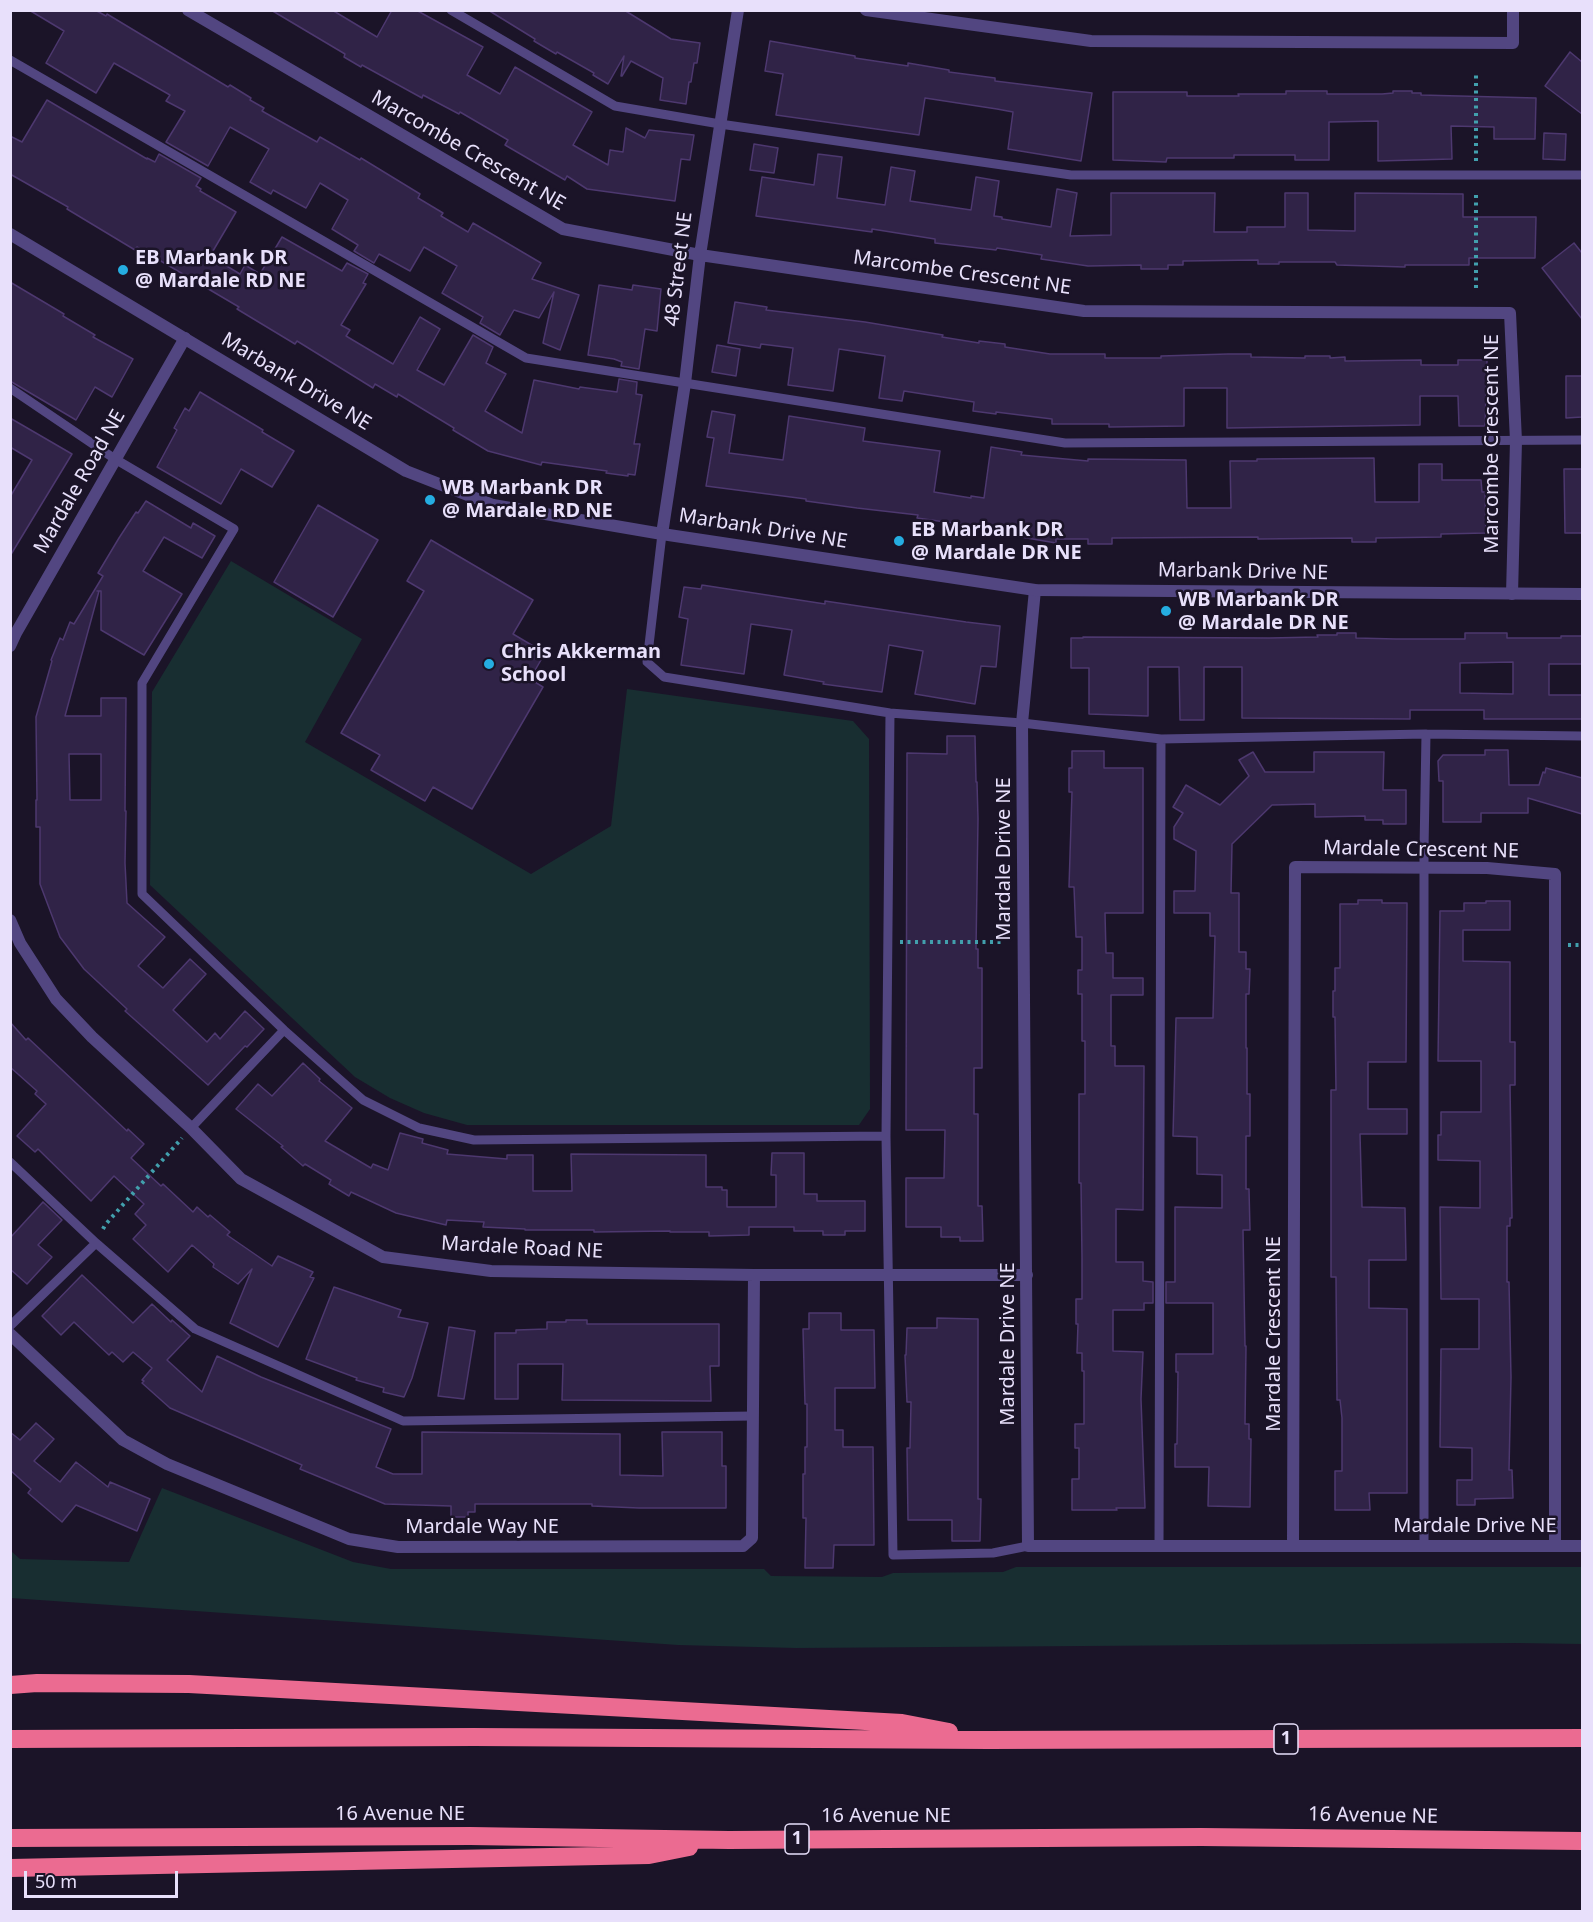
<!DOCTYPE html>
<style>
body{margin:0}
#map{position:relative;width:1593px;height:1922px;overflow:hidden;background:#1b1428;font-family:"Noto Sans",sans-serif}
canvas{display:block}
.frame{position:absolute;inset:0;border:12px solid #e8e0fb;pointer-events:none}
.scale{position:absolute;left:24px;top:1871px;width:154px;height:27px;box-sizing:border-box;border:3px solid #e8e0fb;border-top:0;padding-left:8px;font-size:18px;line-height:21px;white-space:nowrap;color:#e8e0fb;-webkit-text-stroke:4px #1b1428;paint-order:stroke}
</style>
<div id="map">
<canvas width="1593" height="1922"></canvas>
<div class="frame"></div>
<div class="scale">50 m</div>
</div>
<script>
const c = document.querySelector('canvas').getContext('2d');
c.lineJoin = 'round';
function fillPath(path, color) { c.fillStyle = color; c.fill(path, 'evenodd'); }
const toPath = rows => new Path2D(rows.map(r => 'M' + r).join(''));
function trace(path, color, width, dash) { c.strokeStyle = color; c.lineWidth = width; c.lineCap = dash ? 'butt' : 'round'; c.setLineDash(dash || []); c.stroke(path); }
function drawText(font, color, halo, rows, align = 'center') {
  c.font = font + ' "Noto Sans",sans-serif'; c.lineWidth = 5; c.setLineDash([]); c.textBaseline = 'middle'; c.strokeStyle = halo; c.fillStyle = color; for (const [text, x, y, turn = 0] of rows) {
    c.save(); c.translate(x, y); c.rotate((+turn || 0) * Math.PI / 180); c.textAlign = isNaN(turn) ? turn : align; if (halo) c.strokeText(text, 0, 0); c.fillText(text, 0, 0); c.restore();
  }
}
fillPath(toPath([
 [231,561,362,639,305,742,531,874,611,826,627,689,853,721,869,739,870,1109,859,1125,467,1125,424,1113,390,1098,355,1077,150,885,152,692],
 [162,1488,353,1562,391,1569,764,1569,771,1576,882,1577,893,1573,1003,1572,1016,1567,1582,1567,1582,1644,1517,1643,796,1648,678,1645,11,1598,11,1551,20,1559,129,1562]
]), '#182e31');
const building = toPath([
 [29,10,95,10,106,16,107,14,228,87,230,85,251,98,250,100,264,108,262,111,317,142,320,137,360,160,361,158,420,194,418,198,443,213,441,216,468,232,473,223,541,263,532,279,579,295,560,350,543,343,554,292,539,318,514,310,500,335,480,323,483,317,442,293,457,266,424,247,410,271,379,254,374,263,354,251,358,245,332,229,348,200,320,183,306,208,273,190,271,194,250,182,269,149,230,127,208,166,166,142,185,111,166,101,170,95,114,63,96,93,46,63,64,31,29,10],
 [271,10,332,10,377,37,392,10,416,10,483,47,467,75,500,94,515,67,592,112,573,145,608,165,610,150,623,152,626,128,645,138,649,130,694,135,690,160,681,159,675,201,587,189,567,176,565,180,505,145,508,140,460,112,459,114,423,95,422,98,362,65,361,67,344,57,345,54,271,10],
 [488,10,624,10,671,39,700,43,697,63,694,63,691,82,689,82,686,104,660,100,663,78,631,61,622,76,621,76,624,56,608,84,593,75,594,73,557,52,556,54,534,41,535,39,488,10],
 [770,41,855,56,855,58,908,66,908,63,949,70,949,72,995,78,995,81,1092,93,1081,161,1008,149,1013,112,997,109,925,98,919,135,776,115,783,74,765,71,770,41],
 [1570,52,1582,62,1582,114,1545,86,1570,52],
 [1286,91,1327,91,1327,94,1382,94,1393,93,1393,91,1412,91,1412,93,1421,93,1421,95,1536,98,1535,139,1494,139,1494,127,1451,126,1452,159,1378,161,1378,121,1329,122,1329,160,1295,160,1295,155,1234,155,1234,158,1167,158,1166,162,1113,160,1113,92,1187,92,1187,96,1239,96,1238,94,1286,94,1286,91],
 [47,100,147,159,147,158,155,162,159,154,201,178,196,186,201,189,200,191,236,212,210,256,240,274,245,265,260,274,282,237,342,271,347,263,368,274,363,283,366,284,341,325,350,330,346,336,393,364,420,317,440,329,417,370,444,385,473,335,493,347,486,363,506,374,485,411,522,433,534,380,579,389,580,387,617,392,619,379,637,382,636,394,642,395,634,444,640,444,635,475,628,474,628,476,606,473,607,471,542,462,541,465,488,451,453,430,454,428,398,394,397,397,375,384,373,388,297,341,295,344,237,309,239,307,137,247,135,250,67,209,68,207,10,174,10,136,22,142,47,100],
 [1544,133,1566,134,1565,160,1543,159,1544,133],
 [754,144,778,148,774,173,750,170,754,144],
 [818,154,842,157,837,198,885,205,891,167,915,171,910,201,971,210,976,177,999,181,994,216,1002,217,1002,219,1051,227,1057,189,1077,193,1070,236,1111,235,1111,193,1215,193,1214,232,1247,232,1247,227,1285,227,1285,193,1308,193,1308,230,1355,231,1355,193,1463,194,1463,217,1536,217,1535,258,1469,258,1469,265,1405,265,1405,267,1337,265,1335,262,1279,262,1279,264,1258,264,1258,260,1183,261,1183,265,1168,265,1168,269,1141,269,1141,265,1088,266,1041,259,1042,255,997,248,996,250,935,243,935,239,872,229,872,232,756,216,762,177,814,185,818,154],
 [1574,243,1582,253,1582,319,1542,268,1574,243],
 [10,282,64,314,63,316,95,335,93,337,133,359,112,397,95,387,76,420,10,381,10,282],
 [599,285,632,290,633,285,661,289,657,331,645,329,639,369,621,366,622,362,614,359,588,355,599,285],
 [735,302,767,307,766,310,865,322,943,335,942,337,979,343,979,341,1005,344,1005,347,1050,354,1105,354,1105,358,1161,358,1161,356,1228,354,1251,354,1251,357,1305,358,1305,356,1330,356,1330,358,1345,357,1345,361,1421,360,1421,365,1458,365,1458,360,1487,360,1485,426,1459,426,1458,396,1420,396,1420,425,1227,428,1227,388,1184,388,1184,426,1109,427,1109,424,1052,424,1052,419,996,412,996,414,973,411,974,402,904,391,902,401,879,398,885,356,839,349,833,391,788,385,793,348,761,344,760,348,728,343,735,302],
 [717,345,740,349,736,376,712,372,717,345],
 [1566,376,1582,376,1582,417,1566,418,1566,376],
 [200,392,263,430,262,432,294,451,272,487,241,469,221,504,157,467,177,430,174,428,185,408,189,411,200,392],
 [712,411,735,415,729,453,783,460,789,416,865,428,863,441,940,451,934,492,971,498,971,496,984,498,991,447,1022,452,1021,455,1088,461,1088,459,1186,460,1187,508,1231,508,1230,461,1257,461,1257,459,1374,458,1375,502,1419,502,1419,464,1442,464,1442,480,1481,480,1482,492,1485,492,1486,533,1441,534,1441,537,1376,538,1376,542,1352,542,1352,538,1258,539,1258,537,1112,538,1112,544,1088,544,1088,539,1056,539,1056,543,1015,536,1016,532,917,518,918,515,857,508,806,501,806,499,706,486,714,438,707,437,712,411],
 [10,418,72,454,10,556,10,497,32,460,10,447,10,418],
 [1564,469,1582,469,1582,533,1565,533,1564,469],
 [146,501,191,528,193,523,215,536,202,558,164,537,143,571,182,594,144,655,101,630,101,591,97,591,99,591,65,716,101,716,101,698,126,698,125,811,126,811,125,863,127,903,165,937,138,966,163,988,190,959,206,974,173,1010,207,1042,215,1033,220,1039,245,1011,264,1029,247,1047,245,1046,208,1085,125,1011,127,1009,84,969,60,937,40,884,40,827,36,827,36,800,37,800,36,717,52,661,51,660,60,638,63,640,70,622,74,624,103,576,98,573,119,538,136,512,138,513,146,501],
 [69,754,101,754,101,800,70,800,69,754],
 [318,505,378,540,333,617,274,582,318,505],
 [431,540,533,600,513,634,545,653,530,679,543,687,472,809,433,787,425,801,371,770,380,755,341,733,424,591,407,581,431,540],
 [702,585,825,604,825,601,966,622,1000,626,996,667,981,666,975,704,915,694,923,651,889,645,882,692,823,684,824,682,784,675,792,630,751,624,744,674,681,665,688,619,679,617,684,587,701,589,702,585],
 [1337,633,1356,633,1356,638,1396,639,1465,639,1465,633,1507,633,1507,638,1561,638,1561,636,1582,636,1582,664,1549,664,1549,695,1582,695,1582,719,1484,719,1484,710,1410,710,1410,719,1242,718,1242,667,1204,667,1204,720,1180,720,1179,667,1148,667,1148,716,1089,714,1089,668,1071,668,1071,638,1083,638,1083,637,1269,638,1318,637,1317,635,1337,635,1337,633],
 [1513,662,1513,694,1460,693,1460,663,1513,662],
 [947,736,975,736,976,782,977,782,978,819,976,949,978,949,978,968,982,968,982,1068,974,1068,974,1114,978,1114,978,1206,982,1206,983,1241,960,1241,960,1237,941,1237,941,1227,906,1227,906,1178,944,1178,945,1130,906,1130,907,753,947,754,947,736],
 [1485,750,1508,750,1509,785,1539,785,1543,772,1545,773,1546,768,1582,778,1582,814,1528,798,1528,813,1481,813,1481,822,1443,822,1443,781,1439,781,1438,761,1443,755,1485,755,1485,750],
 [1072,751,1104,751,1104,768,1143,768,1143,913,1105,913,1106,953,1113,953,1113,978,1143,978,1143,995,1111,995,1111,1046,1115,1046,1115,1066,1144,1066,1143,1210,1116,1209,1116,1262,1143,1262,1143,1281,1153,1282,1153,1303,1144,1303,1144,1310,1113,1310,1113,1351,1143,1352,1141,1399,1145,1508,1116,1508,1117,1510,1072,1510,1072,1479,1079,1479,1079,1448,1075,1448,1075,1424,1084,1424,1084,1371,1082,1371,1082,1353,1077,1353,1078,1324,1076,1324,1076,1299,1082,1299,1082,1258,1081,1183,1079,1183,1079,1094,1085,1094,1085,1041,1082,1041,1082,994,1078,994,1078,970,1082,970,1082,937,1076,937,1074,887,1069,887,1072,792,1069,792,1069,768,1072,768,1072,751],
 [1253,752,1265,772,1314,772,1314,752,1384,752,1383,790,1406,790,1406,824,1383,824,1383,820,1365,820,1365,816,1315,817,1315,804,1272,805,1232,844,1231,893,1239,893,1239,952,1246,952,1246,969,1250,969,1249,994,1246,994,1246,1048,1247,1048,1247,1094,1250,1094,1250,1136,1246,1136,1246,1189,1249,1189,1250,1230,1243,1230,1245,1346,1246,1346,1245,1424,1249,1424,1249,1439,1251,1439,1250,1507,1208,1506,1209,1467,1175,1467,1175,1444,1177,1444,1178,1372,1176,1372,1176,1354,1213,1354,1213,1303,1166,1303,1166,1282,1175,1282,1175,1207,1222,1208,1222,1175,1197,1174,1197,1137,1173,1136,1176,1018,1213,1018,1215,936,1210,936,1210,913,1174,913,1174,891,1195,891,1196,851,1174,839,1174,827,1183,813,1173,807,1186,785,1220,805,1249,776,1239,760,1253,752],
 [1358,900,1382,900,1382,903,1407,903,1406,1062,1368,1062,1368,1109,1407,1109,1407,1134,1360,1134,1362,1207,1405,1208,1406,1260,1369,1260,1369,1308,1407,1309,1407,1493,1369,1493,1370,1510,1335,1510,1335,1471,1342,1471,1342,1418,1340,1400,1337,1400,1336,1277,1331,1277,1331,1090,1336,1090,1335,1017,1333,1017,1333,991,1335,991,1335,968,1340,968,1340,904,1358,904,1358,900],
 [1486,901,1510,901,1510,930,1463,930,1463,961,1510,962,1510,1042,1515,1042,1515,1085,1510,1085,1512,1218,1510,1218,1510,1226,1507,1226,1507,1282,1509,1282,1511,1377,1509,1470,1512,1470,1513,1498,1475,1499,1475,1505,1457,1505,1457,1480,1472,1480,1472,1448,1440,1447,1441,1349,1479,1349,1479,1299,1441,1299,1440,1207,1480,1208,1480,1161,1438,1160,1438,1135,1441,1135,1441,1112,1481,1112,1481,1061,1438,1061,1440,911,1464,911,1464,903,1486,903,1486,901],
 [10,1022,26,1040,28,1038,127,1131,128,1129,144,1144,131,1158,161,1186,163,1184,193,1212,197,1207,208,1217,210,1215,230,1232,227,1235,272,1266,278,1256,313,1272,310,1277,314,1278,278,1347,230,1323,252,1269,238,1284,213,1267,214,1264,192,1245,168,1272,133,1239,146,1225,135,1214,144,1204,114,1176,91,1201,38,1149,35,1152,17,1136,46,1104,35,1094,37,1091,10,1067,10,1022],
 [303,1063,320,1079,319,1081,352,1108,325,1141,371,1168,373,1164,388,1170,400,1133,423,1139,422,1143,448,1150,447,1154,507,1159,507,1155,533,1155,533,1191,572,1191,571,1154,706,1155,706,1187,722,1187,722,1190,727,1190,727,1207,776,1207,776,1175,771,1175,772,1153,804,1153,804,1194,817,1194,817,1201,865,1201,865,1231,845,1231,845,1235,823,1235,823,1231,794,1231,794,1227,749,1227,749,1235,709,1236,709,1232,670,1232,670,1231,594,1232,594,1230,525,1230,525,1229,483,1227,484,1222,447,1220,446,1225,396,1213,351,1192,349,1196,329,1184,331,1180,305,1164,303,1166,281,1147,283,1146,236,1109,258,1084,272,1096,303,1063],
 [43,1202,62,1220,38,1245,52,1257,27,1284,10,1269,10,1238,43,1202],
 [82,1275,133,1323,152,1304,171,1322,172,1320,190,1336,167,1360,202,1392,217,1356,261,1377,391,1429,376,1467,393,1474,422,1474,422,1432,620,1434,620,1475,663,1476,662,1432,722,1432,722,1466,726,1466,726,1508,639,1508,592,1506,592,1504,475,1504,475,1512,468,1512,468,1517,451,1517,451,1506,385,1504,300,1469,302,1465,170,1408,142,1383,144,1381,142,1380,152,1368,133,1352,123,1362,112,1352,109,1355,74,1322,61,1335,42,1316,82,1275],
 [334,1287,401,1310,398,1317,428,1323,412,1378,404,1397,383,1392,384,1388,356,1380,357,1378,306,1359,334,1287],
 [809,1313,841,1313,841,1330,874,1330,875,1388,835,1388,835,1430,843,1430,843,1447,873,1447,874,1545,834,1545,833,1568,805,1568,806,1518,803,1518,803,1474,805,1474,805,1447,807,1447,807,1404,805,1404,803,1329,809,1329,809,1313],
 [937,1318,978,1319,978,1499,981,1499,980,1541,952,1541,952,1520,908,1520,907,1448,910,1448,911,1402,907,1402,905,1355,906,1355,907,1328,937,1328,937,1318],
 [566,1320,587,1320,587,1324,719,1324,719,1366,710,1366,711,1401,562,1400,563,1364,518,1364,518,1399,495,1399,495,1333,516,1333,516,1330,547,1329,547,1322,566,1322,566,1320],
 [449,1327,475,1331,464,1399,438,1396,449,1327],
 [36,1423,54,1439,34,1461,60,1482,76,1462,108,1487,110,1482,150,1499,137,1531,76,1505,62,1522,28,1493,31,1489,10,1470,10,1432,20,1440,36,1423]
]);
fillPath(building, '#302347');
trace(building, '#4d386f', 1.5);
trace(toPath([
 [1476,161,1476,71],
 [1476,288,1476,192],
 [900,942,1005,942],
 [1568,945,1582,945],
 [103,1229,105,1225,182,1138]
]), '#42a0ad', 4, [3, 4.5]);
trace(toPath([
 [451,10,615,106,720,124,1071,175,1582,175],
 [10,60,526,358,1065,443,1582,440],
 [10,388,115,459,234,529,142,683,142,894,284,1030,363,1100,419,1128,474,1140,886,1136],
 [662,534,647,662,664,677,890,713,1022,723,1161,739,1426,734,1582,736],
 [890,713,886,1136,893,1555,993,1553,1028,1546],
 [191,1128,284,1030],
 [10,1162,96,1243,195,1329,403,1421,753,1416],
 [10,1326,96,1243],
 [1424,1546,1424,850,1426,734],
 [1159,1547,1161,739]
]), '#524681', 9);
trace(toPath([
 [188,10,563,229,700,255,1084,311,1510,313,1516,441,1512,594],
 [866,10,1091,41,1513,43,1513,10],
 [662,534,685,383,700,255,738,10],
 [1035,590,1022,723,1028,1546,1582,1546],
 [10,646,16,633,185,338],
 [10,920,20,943,56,999,92,1037,191,1128,241,1179,383,1257,491,1271,754,1275,1027,1275],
 [10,1334,123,1440,167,1464,349,1539,398,1547,743,1546,752,1538,754,1275],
 [1293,1546,1295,867,1487,868,1555,874,1555,1546]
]), '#524681', 12);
trace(toPath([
 [10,234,406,471,493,505,662,534,1035,590,1582,594]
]), '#524681', 12);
trace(toPath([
 [10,1685,37,1683,189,1684,902,1723,949,1732],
 [10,1739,474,1737,989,1740,1582,1738],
 [10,1838,470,1836,729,1840,1201,1837,1582,1841],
 [10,1868,649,1855,689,1847]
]), '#eb6b91', 18);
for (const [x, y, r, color] of [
 [123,270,6,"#25ade1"],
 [430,500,6,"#25ade1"],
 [899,541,6,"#25ade1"],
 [1166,611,6,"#25ade1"],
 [489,664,6,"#25ade1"]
]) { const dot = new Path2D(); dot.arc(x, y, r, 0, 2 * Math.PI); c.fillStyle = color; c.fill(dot); trace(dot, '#1b1428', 2); }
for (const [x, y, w] of [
 [1286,1739,24],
 [797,1839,24]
]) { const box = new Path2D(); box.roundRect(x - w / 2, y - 15, w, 30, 4.5); c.fillStyle = '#1b1428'; c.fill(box); trace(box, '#e8e0fb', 1.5); }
drawText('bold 18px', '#e8e0fb', null, [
 ["1",1286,1739],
 ["1",797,1839]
]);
drawText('20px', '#e8e0fb', '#1b1428', [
 ["Marcombe Crescent NE",468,151,30],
 ["48 Street NE",679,269,-83],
 ["Marcombe Crescent NE",962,273,8],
 ["Marbank Drive NE",296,382,31],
 ["Marcombe Crescent NE",1492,444,-90],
 ["Mardale Road NE",80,482,-60],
 ["Marbank Drive NE",763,529,9],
 ["Marbank Drive NE",1243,572,1],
 ["Mardale Crescent NE",1421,850,1],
 ["Mardale Drive NE",1004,859,-90],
 ["Mardale Road NE",522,1248,3],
 ["Mardale Crescent NE",1274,1334,-90],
 ["Mardale Drive NE",1008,1344,-90],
 ["Mardale Drive NE",1475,1526],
 ["Mardale Way NE",482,1527],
 ["16 Avenue NE",400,1814],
 ["16 Avenue NE",886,1816],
 ["16 Avenue NE",1373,1816,1]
]);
drawText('bold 20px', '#e8e0fb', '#1b1428', [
 ["EB Marbank DR",135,258],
 ["@ Mardale RD NE",135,281],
 ["WB Marbank DR",442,488],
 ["@ Mardale RD NE",442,511],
 ["EB Marbank DR",911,530],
 ["@ Mardale DR NE",911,553],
 ["WB Marbank DR",1178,600],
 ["@ Mardale DR NE",1178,623],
 ["Chris Akkerman",501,652],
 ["School",501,675]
], 'left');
</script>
